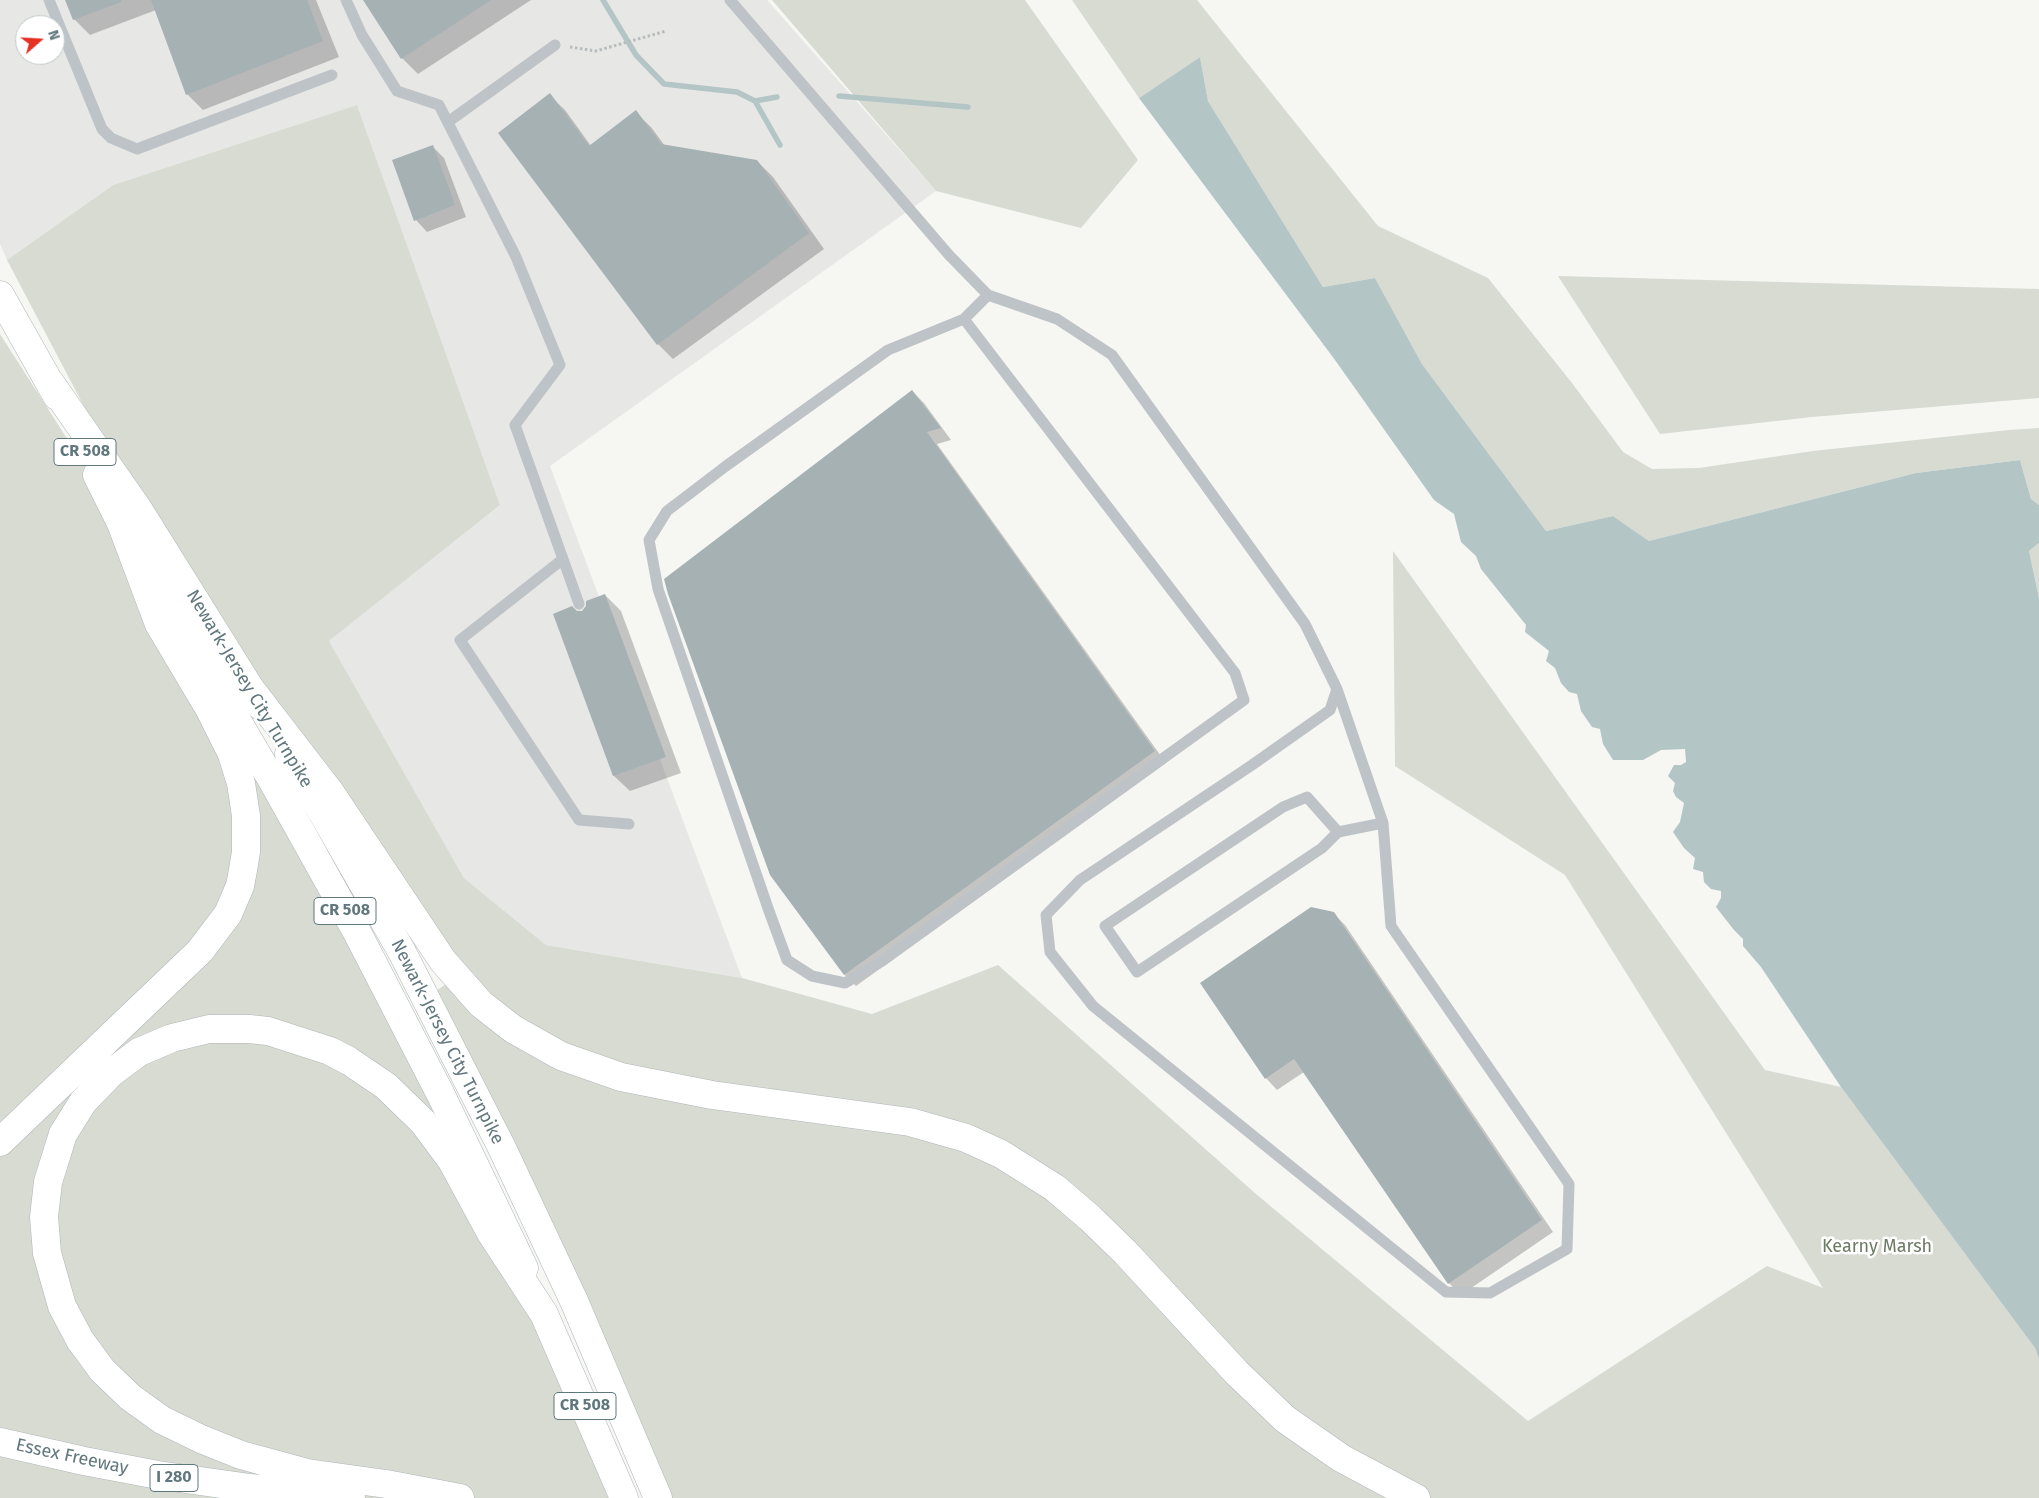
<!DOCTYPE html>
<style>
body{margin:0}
#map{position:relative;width:2039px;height:1498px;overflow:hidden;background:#f6f6f3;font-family:"Fira Sans",sans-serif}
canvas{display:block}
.north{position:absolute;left:15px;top:15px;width:50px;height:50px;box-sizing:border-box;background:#fff;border:1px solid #c0c9cb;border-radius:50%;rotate:71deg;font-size:14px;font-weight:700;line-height:20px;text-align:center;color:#61777e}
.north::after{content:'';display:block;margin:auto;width:18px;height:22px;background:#e62f23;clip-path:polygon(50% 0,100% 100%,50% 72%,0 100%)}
</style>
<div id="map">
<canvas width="2039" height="1498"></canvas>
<div class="north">N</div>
</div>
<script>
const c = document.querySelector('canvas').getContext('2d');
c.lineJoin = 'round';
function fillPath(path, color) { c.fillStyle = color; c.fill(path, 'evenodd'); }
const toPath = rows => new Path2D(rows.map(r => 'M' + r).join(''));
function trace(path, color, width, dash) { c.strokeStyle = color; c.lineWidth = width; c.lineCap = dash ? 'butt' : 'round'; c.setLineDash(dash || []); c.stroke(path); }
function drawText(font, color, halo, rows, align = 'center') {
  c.font = font + ' "Fira Sans",sans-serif'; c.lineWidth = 5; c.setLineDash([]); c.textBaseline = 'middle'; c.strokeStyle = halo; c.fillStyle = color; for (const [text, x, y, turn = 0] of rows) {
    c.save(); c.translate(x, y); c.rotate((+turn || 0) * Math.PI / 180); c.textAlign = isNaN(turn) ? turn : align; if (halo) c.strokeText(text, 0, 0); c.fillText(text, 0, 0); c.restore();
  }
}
fillPath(toPath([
 [0,0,767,0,936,191,550,466,742,978,546,945,464,878,329,641,500,505,357,105,113,185,7,260,0,244],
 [25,25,55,25,55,55,25,55]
]), '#e7e7e6');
fillPath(toPath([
 [772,0,1025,0,1138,160,1081,228,936,191],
 [1072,0,1197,0,1378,226,1488,278,1572,383,1623,452,1652,469,1699,468,1813,451,2009,430,2039,428,2039,505,2031,499,2020,460,1916,473,1649,541,1613,516,1546,531,1422,364,1375,278,1323,287,1208,101,1200,57,1139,98],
 [357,105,500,505,329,641,464,878,546,945,742,978,872,1014,998,965,1256,1194,1528,1421,1767,1266,1823,1288,1565,875,1395,766,1393,551,1765,1070,1841,1087,2035,1348,2039,1359,2039,1498,658,1498,426,998,456,977,138,509,7,260,113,185],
 [1558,276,2039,289,2039,398,1812,417,1660,434],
 [0,334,121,523,272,780,624,1498,0,1498],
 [2039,543,2039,598,2029,551]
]), '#d7dbd2');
fillPath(toPath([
 [1200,57,1208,101,1323,287,1375,278,1422,364,1546,531,1613,516,1649,541,1916,473,2020,460,2031,499,2039,505,2039,543,2029,551,2039,598,2039,1359,2035,1348,1841,1087,1761,967,1743,946,1743,939,1734,930,1716,907,1721,898,1721,891,1711,889,1704,882,1703,872,1693,869,1695,858,1684,848,1673,832,1680,822,1684,803,1676,797,1673,791,1675,783,1668,776,1674,765,1681,765,1686,762,1685,749,1661,750,1643,760,1613,760,1603,744,1600,729,1592,727,1581,711,1577,694,1569,692,1561,683,1555,668,1546,661,1549,651,1525,632,1526,625,1481,569,1476,556,1461,542,1454,514,1434,500,1335,360,1139,98]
]), '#b4c5c6');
fillPath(toPath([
 [67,0,316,0,339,57,203,110,187,94,156,10,90,35,74,19],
 [374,0,531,0,418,74,402,58],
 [549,95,565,110,591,146,635,112,651,127,665,146,757,161,773,177,824,249,673,359,658,344],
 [432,146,444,158,466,217,427,232,416,220],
 [912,391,924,403,951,440,937,444,1166,763,856,986,844,974],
 [605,595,621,611,681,773,630,791,614,776,555,614,583,612],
 [1333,913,1345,925,1553,1232,1461,1295,1449,1283,1304,1072,1277,1090,1266,1078]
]), '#0003');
trace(toPath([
 [603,0,636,55,664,84,737,92,755,101,780,145],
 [839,96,968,107],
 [755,101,777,97]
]), '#b4c5c6', 5.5);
fillPath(toPath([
 [65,0,121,0,121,2,73,20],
 [151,0,307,0,323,41,186,95],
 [363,0,491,0,401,59],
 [550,93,589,146,636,110,661,144,757,160,809,233,657,345,498,133],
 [433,145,455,205,414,221,392,160],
 [912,390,941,428,927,432,1155,751,844,975,770,875,668,594,664,579],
 [605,594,666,757,613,776,553,614,572,606,577,611,582,611,586,606,586,601],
 [1311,907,1334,912,1542,1220,1448,1284,1294,1059,1265,1079,1200,983]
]), '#a6b1b4');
const primary = toPath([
 [0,295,57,396],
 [49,381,138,509,261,706],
 [97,475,121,523,272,780,359,936,441,1095,524,1268],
 [289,754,402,952,501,1146,574,1301,658,1498]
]);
const highway = toPath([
 [249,687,330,792,443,961,481,1004,513,1029,561,1056,621,1077,712,1095,910,1122,966,1138,1001,1154,1055,1188,1090,1218,1125,1252,1237,1373,1285,1419,1341,1458,1416,1498],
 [0,1142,200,951,228,914,240,886,243,870,246,852,246,816,241,783,232,754,209,708,159,624,121,523],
 [0,1442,84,1461,158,1475,250,1488,351,1498],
 [460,1498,386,1484,307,1473,241,1455,201,1439,162,1420,130,1397,102,1370,80,1340,62,1306,47,1253,44,1217,48,1182,63,1134,83,1102,111,1073,139,1052,172,1038,209,1029,249,1029,268,1031,330,1051,349,1061,386,1086,423,1122,452,1161,491,1233,544,1314,624,1498]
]);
trace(primary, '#aeb6b8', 29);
trace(highway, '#b0b6b9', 29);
trace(toPath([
 [570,47,596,51,666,31]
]), '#b7bcbe', 3, [2.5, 2.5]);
trace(toPath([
 [49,0,102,129,111,138,137,149,332,75],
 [346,0,362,35,397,91,439,105,516,257,560,365,515,425,563,559,460,640,579,820,629,824],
 [730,0,949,255,988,295,1057,319,1112,355,1305,624,1337,689,1383,823,1391,926,1569,1184,1567,1249,1490,1293,1446,1292,1093,1006,1050,952,1046,915,1080,880,1252,765,1330,710,1337,689],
 [448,122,555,45],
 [964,319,1235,673,1244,700,882,961,845,983,812,976,787,960,769,911,658,589,649,540,667,511,726,466,888,350,964,319,988,295],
 [563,559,579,604],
 [1338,832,1307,797,1283,807,1105,926,1137,972,1322,848,1338,832,1383,823]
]), '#bdc3c6', 11);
trace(primary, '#fff', 28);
trace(highway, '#fff', 28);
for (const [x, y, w] of [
 [85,452,62],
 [345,911,62],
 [585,1406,62],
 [174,1478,48]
]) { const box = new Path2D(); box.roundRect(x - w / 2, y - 13.5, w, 27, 4); c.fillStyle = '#fff'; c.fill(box); trace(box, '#61777e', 1); }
drawText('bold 16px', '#61777e', null, [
 ["CR 508",85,452],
 ["CR 508",345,911],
 ["CR 508",585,1406],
 ["I 280",174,1478]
]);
drawText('18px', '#61777e', '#fff', [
 ["Newark-Jersey City Turnpike",249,689,59],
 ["Newark-Jersey City Turnpike",447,1042,63],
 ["Essex Freeway",72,1457,12]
]);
drawText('18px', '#6c7b64', '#fff', [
 ["Kearny Marsh",1877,1247]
]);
</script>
